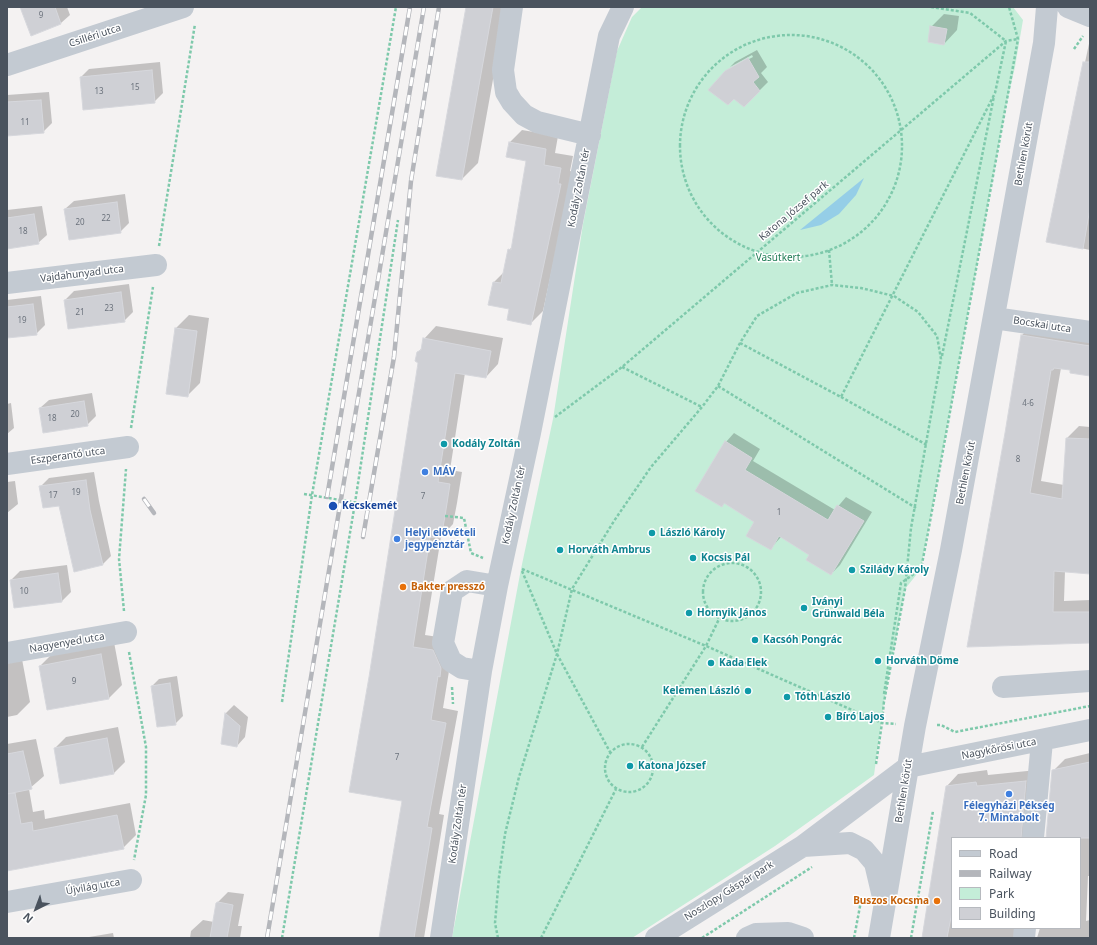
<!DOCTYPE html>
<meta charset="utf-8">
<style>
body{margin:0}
#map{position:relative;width:1097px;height:945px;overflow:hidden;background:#f4f2f2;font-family:"Noto Sans",sans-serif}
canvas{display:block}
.frame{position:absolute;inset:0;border:8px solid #4a535e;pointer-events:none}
.legend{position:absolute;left:951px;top:837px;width:130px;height:92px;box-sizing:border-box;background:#fff;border:1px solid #b7babf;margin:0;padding:5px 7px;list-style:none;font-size:12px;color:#4a535e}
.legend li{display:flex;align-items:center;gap:8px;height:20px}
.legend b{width:20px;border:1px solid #b7babf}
.north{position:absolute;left:16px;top:889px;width:40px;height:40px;-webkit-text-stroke:3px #fff;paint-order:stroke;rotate:222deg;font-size:11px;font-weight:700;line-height:16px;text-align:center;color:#4a535e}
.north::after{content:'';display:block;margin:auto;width:14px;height:18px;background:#4a535e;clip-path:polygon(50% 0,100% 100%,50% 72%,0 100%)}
</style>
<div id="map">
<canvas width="1097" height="945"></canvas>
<div class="frame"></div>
<ul class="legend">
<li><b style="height:5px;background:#c3cad2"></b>Road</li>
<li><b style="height:5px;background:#b4b6bb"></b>Railway</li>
<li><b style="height:11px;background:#c4edd8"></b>Park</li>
<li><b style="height:11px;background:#cfd0d5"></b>Building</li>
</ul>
<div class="north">N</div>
</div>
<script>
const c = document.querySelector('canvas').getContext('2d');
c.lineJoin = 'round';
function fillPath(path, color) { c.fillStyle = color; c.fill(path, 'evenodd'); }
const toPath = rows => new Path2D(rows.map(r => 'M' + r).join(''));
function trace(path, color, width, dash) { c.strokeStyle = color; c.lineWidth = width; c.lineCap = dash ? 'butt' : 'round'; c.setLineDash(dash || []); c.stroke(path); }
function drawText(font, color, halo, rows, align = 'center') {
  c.font = font + ' "Noto Sans",sans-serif'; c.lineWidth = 3; c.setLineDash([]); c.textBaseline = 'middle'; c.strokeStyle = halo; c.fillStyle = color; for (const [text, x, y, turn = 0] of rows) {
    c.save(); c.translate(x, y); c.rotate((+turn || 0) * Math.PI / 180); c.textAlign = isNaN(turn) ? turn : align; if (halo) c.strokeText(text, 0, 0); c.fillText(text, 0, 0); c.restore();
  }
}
fillPath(toPath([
 [642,7,1013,7,1023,20,1015,67,1006,106,921,569,905,589,884,702,874,775,775,846,632,938,452,938,521,569,553,419,583,224,617,51,632,17]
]), '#c4edd8');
fillPath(toPath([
 [864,178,856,195,839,214,821,225,800,230]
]), '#95cee7');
fillPath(toPath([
 [21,7,67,7,70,15,61,23,32,34],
 [467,7,506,7,478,163,462,179],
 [944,14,959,16,957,30,944,44,931,27],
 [1090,39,1090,250,1047,241],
 [757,50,767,67,761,73,768,82,744,106,726,71,753,57,752,55,730,67,735,62],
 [160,62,163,93,154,102,81,77,89,69],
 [49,92,52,123,43,132,7,135,7,95],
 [522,130,558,136,555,153,573,156,570,171,573,172,543,311,530,324,510,308,494,282,504,272,509,250,513,246,528,160,510,142],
 [125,194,129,223,120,232,65,209,74,201],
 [42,206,47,235,38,243,7,248,7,210],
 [129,284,133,312,124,321,65,300,74,291],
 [41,296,45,325,36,334,7,337,7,300],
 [189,315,209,318,200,383,187,396,176,328],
 [1034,323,1090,332,1090,375,1061,368,1041,481,1064,485,1067,438,1079,426,1090,427,1090,573,1065,571,1064,601,1090,600,1090,642,968,646,1006,433,1022,335],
 [436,326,503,338,498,364,486,377,465,373,450,470,462,472,457,503,453,524,441,537,425,635,445,638,450,665,443,708,458,711,439,814,444,815,424,938,380,938,403,801,370,678,420,363,418,352,422,348,424,339],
 [92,393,96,416,87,425,40,408,49,400],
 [11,403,14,428,7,434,7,404],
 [734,433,760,449,753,461,835,510,846,497,872,512,840,565,831,574,810,554,781,537,770,549,756,521,725,503,721,506,726,442],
 [94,472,99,501,111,556,103,564,60,505,40,487,49,478],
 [15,481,18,504,7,513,7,482],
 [67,565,71,592,62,601,15,607,11,580,20,571],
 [114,642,122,685,109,698,40,666,53,653],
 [22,659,30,702,17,715,7,717,7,662],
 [177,676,183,716,175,724,152,686,159,679],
 [234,705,248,717,245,737,237,746,222,743,226,713],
 [118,727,125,762,114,773,55,748,66,737],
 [36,739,44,776,29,789,33,812,44,810,45,819,130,803,136,835,123,848,7,869,7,744],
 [1090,753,1090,876,1088,876,1086,921,1090,920,1090,938,1037,938,1040,928,1080,928,1080,838,1047,838,1053,771,1065,759],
 [987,770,988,775,1037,770,1041,838,952,838,952,928,1024,928,1032,938,922,938,947,786,958,774],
 [228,892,244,894,238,926,242,926,240,938,190,938,191,931,203,920,214,922,217,903],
 [113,933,114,938,83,938]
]), '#0003');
const building = toPath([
 [20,7,55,7,61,24,31,36,20,7],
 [466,7,493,7,462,180,436,176,466,7],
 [930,26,947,29,944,45,928,42,930,26],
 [748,58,759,77,753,82,760,91,744,107,734,99,728,105,708,90,725,71,748,58],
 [1083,62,1090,62,1090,208,1083,249,1046,242,1083,62],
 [152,70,155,103,83,110,80,77,152,70],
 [41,100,44,133,7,136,7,102,41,100],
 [509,142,546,149,544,165,561,168,558,184,561,184,531,325,507,320,509,309,488,305,493,282,501,283,508,249,511,250,526,161,506,157,509,142],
 [117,202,121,233,69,240,64,209,117,202],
 [34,214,39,244,7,249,7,218,34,214],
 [121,292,125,322,68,329,64,300,121,292],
 [33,304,37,335,7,338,7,307,33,304],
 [175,328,197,331,188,397,166,394,175,328],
 [1021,335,1090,346,1090,376,1070,373,1070,370,1054,368,1053,370,1051,370,1030,493,1062,499,1066,438,1090,439,1090,574,1054,571,1053,612,1090,612,1090,643,967,647,1005,433,1021,335],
 [423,338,491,351,486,378,455,373,438,482,450,484,445,516,441,538,430,537,413,647,433,650,441,668,440,677,438,676,431,720,446,723,427,827,432,828,414,938,379,938,402,801,349,792,369,677,418,363,415,361,417,352,421,350,423,338],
 [84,401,88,426,43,433,39,408,84,401],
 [725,441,752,458,745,470,828,520,837,505,864,521,831,575,806,560,809,555,779,536,771,550,746,536,754,522,724,503,722,507,695,491,725,441],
 [86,480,90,510,103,565,74,572,59,506,43,508,39,486,86,480],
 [58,573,62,602,14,608,10,580,58,573],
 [101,654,109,699,47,710,39,666,101,654],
 [170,683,176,725,157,727,151,686,170,683],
 [225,713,240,726,237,747,221,744,225,713],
 [107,738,114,774,60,784,54,748,107,738],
 [23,751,32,789,7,794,7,754,23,751],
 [1090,762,1090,838,1046,838,1052,770,1090,762],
 [1026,781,1021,838,952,838,952,912,947,938,922,938,946,786,976,782,977,786,1026,781],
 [15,793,21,824,32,822,33,831,117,815,124,849,7,871,7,794,15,793],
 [218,902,233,905,227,938,210,938,216,903,218,902]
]);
fillPath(building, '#cfd0d5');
trace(building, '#d6d7dc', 1);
trace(toPath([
 [931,7,970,13,1006,41],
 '680 146a111 111 0 1 1 222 0a111 111 0 1 1-222 0Z',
 [1074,49,1083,36],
 [159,246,195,24],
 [829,250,832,285],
 [740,343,841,397,995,93,1006,41],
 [942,356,994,96],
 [622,367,702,407],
 [718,386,916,508],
 [841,397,927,445],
 [555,417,622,367,1006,41,1018,39],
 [131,428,153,287],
 [304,494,395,509],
 [445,516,464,518,471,553,483,558],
 '703 592a29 29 0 1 1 58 0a29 29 0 1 1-58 0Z',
 [522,569,706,646,882,723,884,701],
 [522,571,557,654,610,752],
 [124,611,119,559,126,469],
 [129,652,146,747,146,795,134,860],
 [452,687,453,704],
 [884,694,901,583,921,569,927,538,1018,39,1009,7],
 [282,702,312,495,396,7],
 [937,725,941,725,955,732,1090,706],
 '605 768a24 24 0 1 1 48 0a24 24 0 1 1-48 0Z',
 [642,747,706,646,719,619],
 [876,764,882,723,896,724],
 [282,938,355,503,398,220],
 [498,938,495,923,499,877,505,834,519,777,557,654,572,589,614,521,651,467,702,407,718,386,740,343,757,316,797,293,832,285,861,288,894,296,918,312,937,336,941,359,911,528,905,589,884,702],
 [541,938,616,789],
 [702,938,812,867],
 [854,938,861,901],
 [911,938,933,811]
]), '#7ec9ab', 2.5, [3, 2]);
trace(toPath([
 [512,7,503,70,506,92,512,102,524,115,537,122,590,135],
 [1068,7,1090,16],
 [7,65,183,7],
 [7,283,156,265],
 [994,318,1090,332],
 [7,464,128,447],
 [7,653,126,632],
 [481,671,462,668,451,661,443,643,452,591,467,581,497,586],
 [1003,687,1090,681],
 [1033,838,1042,741],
 [803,846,850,843,864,850,875,863,883,897],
 [7,902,131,880],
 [441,938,481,671,497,586,530,433,609,36,623,7],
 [656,938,803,846,908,767,1090,730],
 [747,938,756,934,788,933,803,938],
 [879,938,915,726,951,550,1044,43,1047,7],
 [1024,938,1025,928]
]), '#c3cad2', 22);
const rail = toPath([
 [327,497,410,7],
 [144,499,154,513],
 [363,537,394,357,411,181,439,7],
 [267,938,424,7]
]);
trace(rail, '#b4b6bb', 4.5);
trace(rail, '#fff', 3, [9]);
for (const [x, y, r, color] of [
 [444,444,4,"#0f9aa8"],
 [425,472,4,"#3f7fe0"],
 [333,506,5,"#1a4fb4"],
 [652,533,4,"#0f9aa8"],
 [397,539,4,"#3f7fe0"],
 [560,550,4,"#0f9aa8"],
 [693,558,4,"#0f9aa8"],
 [852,570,4,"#0f9aa8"],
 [403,587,4,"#e8710a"],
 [804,608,4,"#0f9aa8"],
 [689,613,4,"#0f9aa8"],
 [755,640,4,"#0f9aa8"],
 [878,661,4,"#0f9aa8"],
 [711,663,4,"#0f9aa8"],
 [748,691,4,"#0f9aa8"],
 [787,697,4,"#0f9aa8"],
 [828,717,4,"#0f9aa8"],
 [630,766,4,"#0f9aa8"],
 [1009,794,4,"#3f7fe0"],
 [937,901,4,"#e8710a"]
]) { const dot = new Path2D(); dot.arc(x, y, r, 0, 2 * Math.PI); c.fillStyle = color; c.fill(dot); trace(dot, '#fff', 1.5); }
drawText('8px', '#6b727c', null, [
 ["9",41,16],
 ["15",135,88],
 ["13",99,92],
 ["11",25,123],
 ["22",106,219],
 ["20",80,223],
 ["18",23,232],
 ["23",109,309],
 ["21",80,313],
 ["19",22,321],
 ["4-6",1028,404],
 ["20",75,415],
 ["18",52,419],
 ["8",1018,460],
 ["19",76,493],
 ["17",53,496],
 ["7",423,497],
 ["1",779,513],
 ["10",24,592],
 ["9",74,682],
 ["7",397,758]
]);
drawText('10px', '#4a535e', '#fff', [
 ["Csilléri utca",95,36,-18],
 ["Bethlen körút",1024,154,-80],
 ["Kodály Zoltán tér",579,188,-79],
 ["Katona József park",794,211,-40],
 ["Vajdahunyad utca",82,274,-7],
 ["Bocskai utca",1042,325,9],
 ["Eszperantó utca",68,456,-8],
 ["Bethlen körút",966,473,-79],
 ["Kodály Zoltán tér",514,505,-78],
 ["Nagyenyed utca",67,643,-10],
 ["Nagykőrösi utca",999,749,-11],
 ["Bethlen körút",904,791,-81],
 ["Kodály Zoltán tér",458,824,-82],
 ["Újvilág utca",93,887,-10],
 ["Noszlopy Gáspár park",729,891,-32]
]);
drawText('10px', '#1f7c55', '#fff', [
 ["Vasútkert",778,258]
]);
drawText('bold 10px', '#0d838f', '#fff', [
 ["Kodály Zoltán",452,444],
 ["László Károly",660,533],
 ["Horváth Ambrus",568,550],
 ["Kocsis Pál",701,558],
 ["Szilády Károly",860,570],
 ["Iványi",812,602],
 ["Grünwald Béla",812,614],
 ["Hornyik János",697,613],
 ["Kacsóh Pongrác",763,640],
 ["Horváth Döme",886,661],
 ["Kada Elek",719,663],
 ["Kelemen László",740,691,"right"],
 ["Tóth László",795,697],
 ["Bíró Lajos",836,717],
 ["Katona József",638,766]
], 'left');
drawText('bold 10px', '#366cbe', '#fff', [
 ["MÁV",433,472],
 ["Helyi elővételi",405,533],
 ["jegypénztár",405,545],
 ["Félegyházi Pékség",1009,806,"center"],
 ["7. Mintabolt",1009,818,"center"]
], 'left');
drawText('bold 10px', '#164399', '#fff', [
 ["Kecskemét",342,506]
], 'left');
drawText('bold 10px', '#c56008', '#fff', [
 ["Bakter presszó",411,587],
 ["Buszos Kocsma",929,901,"right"]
], 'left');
</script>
